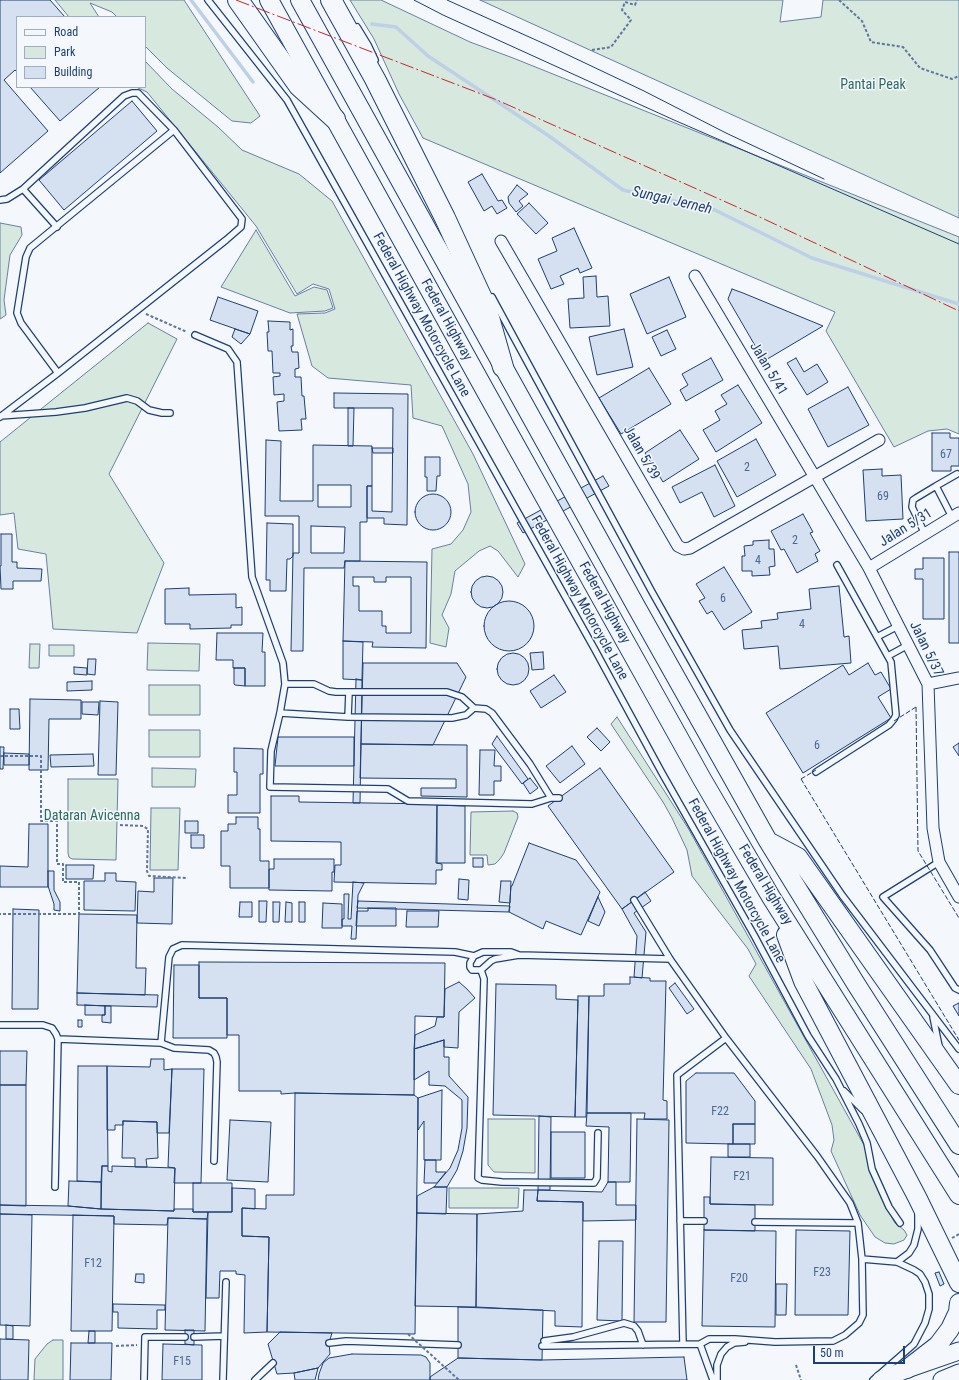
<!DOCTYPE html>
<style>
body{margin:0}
#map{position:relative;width:959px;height:1380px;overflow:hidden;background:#f4f7fb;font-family:"Roboto Condensed",sans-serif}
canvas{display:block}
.legend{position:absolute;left:16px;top:16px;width:130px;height:72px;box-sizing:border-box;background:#f4f7fb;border:1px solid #9eadc5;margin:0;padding:5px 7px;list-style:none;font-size:12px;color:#1d3f73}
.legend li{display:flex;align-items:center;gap:8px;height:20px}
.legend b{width:20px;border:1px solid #9eadc5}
.scale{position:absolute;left:813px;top:1346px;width:92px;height:18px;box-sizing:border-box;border:2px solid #1d3f73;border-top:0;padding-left:5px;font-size:12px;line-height:14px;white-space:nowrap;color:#1d3f73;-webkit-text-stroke:3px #f4f7fb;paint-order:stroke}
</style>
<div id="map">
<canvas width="959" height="1380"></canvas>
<ul class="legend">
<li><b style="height:5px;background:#f4f7fb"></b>Road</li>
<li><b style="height:11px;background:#d7e8df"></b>Park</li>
<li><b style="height:11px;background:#d5e0f0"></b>Building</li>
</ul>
<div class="scale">50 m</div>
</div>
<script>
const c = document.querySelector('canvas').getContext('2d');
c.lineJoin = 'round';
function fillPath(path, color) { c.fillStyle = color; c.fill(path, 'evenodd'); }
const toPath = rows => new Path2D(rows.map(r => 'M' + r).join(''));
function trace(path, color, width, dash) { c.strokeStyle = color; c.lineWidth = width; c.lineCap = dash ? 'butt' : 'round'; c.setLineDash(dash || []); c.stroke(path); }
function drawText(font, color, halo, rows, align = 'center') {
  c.font = font + ' "Roboto Condensed",sans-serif'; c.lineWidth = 3; c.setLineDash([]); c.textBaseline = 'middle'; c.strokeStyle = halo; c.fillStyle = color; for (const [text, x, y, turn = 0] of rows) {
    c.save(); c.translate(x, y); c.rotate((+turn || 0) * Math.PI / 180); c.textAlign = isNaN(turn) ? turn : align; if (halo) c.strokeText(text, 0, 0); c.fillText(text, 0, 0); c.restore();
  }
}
const green = toPath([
 [55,0,184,0,260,116,251,123,232,121,167,68,145,46,145,17,117,17,112,12,90,3,99,17,69,17,55,0],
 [350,0,381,0,470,42,513,58,959,237,959,434,947,429,928,431,894,447,826,331,835,312,423,138,399,94,374,39,350,0],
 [480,0,783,0,780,22,821,17,823,0,959,0,959,218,480,0],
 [145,61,172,89,218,127,242,150,299,174,332,201,473,454,525,564,518,577,498,551,490,546,479,551,455,571,451,594,442,615,449,628,446,647,430,643,432,549,451,544,463,530,471,512,468,484,442,426,413,418,411,385,328,378,312,366,297,314,325,313,335,309,329,289,313,284,297,294,256,226,147,92,136,87,145,87,145,61],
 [0,223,21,227,22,235,10,255,4,300,6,315,0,319,0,223],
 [256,230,295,296,314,287,327,290,333,308,325,311,290,313,221,287,256,230],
 [148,323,177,339,109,474,164,563,137,633,53,629,46,554,18,549,14,513,0,515,0,442,148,323],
 [148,643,200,644,199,671,147,670,148,643],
 [30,644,40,644,39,668,29,668,30,644],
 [49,645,74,645,74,656,49,656,49,645],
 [149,685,200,685,200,715,149,715,149,685],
 [617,717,688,828,864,1145,872,1174,886,1207,895,1223,904,1230,907,1235,904,1240,894,1244,885,1243,875,1237,860,1215,831,1151,834,1140,832,1125,811,1069,749,976,756,964,748,949,692,876,687,850,672,818,663,802,611,724,617,717],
 [149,730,200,730,200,757,149,757,149,730],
 [152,768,196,769,195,787,152,787,152,768],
 [68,779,118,779,116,860,72,859,69,857,68,853,68,779],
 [151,808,180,808,178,870,150,870,151,808],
 [513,811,517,813,518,817,504,853,500,859,495,864,488,865,487,855,470,855,471,812,513,811],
 [488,1119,535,1119,535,1173,494,1172,488,1165,488,1119],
 [449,1188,519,1188,518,1208,449,1208,449,1188],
 [53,1340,63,1340,63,1380,34,1380,35,1359,47,1344,53,1340]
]);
fillPath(green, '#d7e8df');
trace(green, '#687fa3', 1);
trace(toPath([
 [191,0,253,82],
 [372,24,396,27,428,56,549,136,623,190,715,210,812,258,959,304]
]), '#bed0e5', 3.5);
const building = toPath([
 [0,0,50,0,65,17,17,17,17,72,15,70,4,80,48,131,0,173,0,0],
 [30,87,100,87,60,121,30,87],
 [132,101,157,131,64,210,39,180,132,101],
 [482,174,498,201,502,200,507,208,497,214,492,206,484,211,468,182,482,174],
 [517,185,528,194,519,201,523,206,516,212,509,203,508,197,517,185],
 [529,203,548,223,536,234,517,214,529,203],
 [574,228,592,268,580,273,578,268,560,276,564,284,551,289,538,259,557,251,552,238,574,228],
 [596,276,597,297,608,296,610,326,570,328,568,299,584,298,583,277,596,276],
 [669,277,686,317,647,334,630,294,669,277],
 [732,289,743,293,823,326,764,361,728,299,732,289],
 [218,297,258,311,250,334,210,320,218,297],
 [268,321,290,322,290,330,293,329,293,346,291,346,292,352,298,352,299,368,295,369,295,377,301,377,302,396,304,396,306,419,301,419,302,430,279,431,277,402,284,401,284,394,274,395,273,377,280,376,280,373,273,373,272,351,268,351,267,332,269,332,268,321],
 [235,329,250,334,241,344,232,337,235,329],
 [624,329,633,367,597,375,589,337,624,329],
 [667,330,676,349,661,356,652,337,667,330],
 [711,358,723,380,686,401,680,390,688,385,682,374,711,358],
 [796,358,804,372,817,364,828,382,807,395,787,363,796,358],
 [649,368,671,404,621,434,599,398,649,368],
 [738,385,762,423,716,452,703,430,720,420,715,411,727,404,721,395,738,385],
 [848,387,869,425,828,447,808,409,848,387],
 [334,393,408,394,407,525,384,524,384,518,367,518,367,486,372,486,372,511,392,512,393,408,334,408,334,393],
 [348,408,354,408,353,446,348,446,348,408],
 [680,430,699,459,663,482,645,453,680,430],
 [932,433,950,433,950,438,959,438,959,466,951,466,951,471,932,471,932,433],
 [756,439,776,475,737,497,717,461,756,439],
 [266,440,281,441,280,501,313,501,313,445,372,446,372,486,367,486,367,522,360,522,360,561,345,561,344,568,304,568,303,651,291,651,293,553,299,553,299,516,265,516,266,440],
 [318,485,351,485,351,507,318,507,318,485],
 [311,526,345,527,344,553,311,553,311,526],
 [372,448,393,448,393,453,373,453,372,448],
 [425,457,440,457,440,476,437,476,436,491,427,491,427,477,425,477,425,457],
 [715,465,735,506,714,517,702,492,680,503,672,487,715,465],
 [882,469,882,476,901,475,903,519,866,521,863,470,882,469],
 [603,476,609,486,523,533,517,523,603,476],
 '415 512a18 18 0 1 1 36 0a18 18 0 1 1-36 0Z',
 [803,514,813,532,810,533,820,551,815,554,818,561,797,573,784,549,781,550,771,531,803,514],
 [267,523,293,524,293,556,290,559,287,559,286,591,270,591,270,580,266,580,267,523],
 [1,534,12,534,12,562,17,562,17,568,42,569,41,581,13,581,13,589,1,589,0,566,1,566,1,534],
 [769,540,769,549,774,549,775,566,769,567,770,575,752,576,752,571,742,571,742,556,745,556,744,546,753,545,753,541,769,540],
 [949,552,959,552,959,643,949,643,949,552],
 [923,558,944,558,944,619,923,619,923,579,915,579,915,569,923,569,923,558],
 [345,561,427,562,426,648,372,647,373,642,343,641,345,561],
 [353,577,374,577,374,582,386,582,386,577,411,577,411,633,386,633,386,626,382,626,382,611,359,611,359,586,353,586,353,577],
 [724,567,752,612,724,630,712,611,707,614,699,601,705,598,696,584,724,567],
 '471 592a16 16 0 1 1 32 0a16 16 0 1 1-32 0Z',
 [839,586,844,637,849,636,851,663,780,669,778,646,744,649,742,630,762,628,761,621,778,619,777,613,811,609,809,589,839,586],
 [189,588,189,595,236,594,236,608,242,607,242,625,231,625,231,628,190,629,190,624,165,624,165,589,189,588],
 '484 626a25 25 0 1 1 50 0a25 25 0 1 1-50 0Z',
 [217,633,263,633,262,652,265,652,265,686,245,686,245,668,233,668,233,660,216,660,217,633],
 [343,641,363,642,362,680,343,679,343,641],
 [543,652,544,669,532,670,530,653,543,652],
 '497 669a16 16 0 1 1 32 0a16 16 0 1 1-32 0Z',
 [88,659,96,659,95,675,87,674,88,659],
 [363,663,457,663,466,677,433,745,361,744,363,663],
 [868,663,875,675,881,672,891,689,878,697,891,718,803,773,766,713,843,665,849,675,868,663],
 [74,667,87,668,87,675,74,674,74,667],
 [234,668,245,668,245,686,235,685,234,684,234,668],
 [554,675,566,692,541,708,530,691,554,675],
 [356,679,362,680,360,803,353,803,356,679],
 [92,681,92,690,67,691,67,682,92,681],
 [30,699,81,700,81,719,49,719,48,770,29,770,30,699],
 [100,701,118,702,116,775,98,775,100,701],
 [82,702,99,702,98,715,82,714,82,702],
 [10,709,19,709,20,729,10,729,10,709],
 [597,728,610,742,601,751,587,737,597,728],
 [497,736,528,779,522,784,492,744,497,736],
 [278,737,354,737,354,766,275,766,278,737],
 [959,743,959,756,953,747,959,743],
 [361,744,467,745,467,797,421,796,421,788,456,788,456,779,360,778,361,744],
 [572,746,585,764,560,783,546,766,572,746],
 [0,747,4,747,3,769,0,769,0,747],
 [234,748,263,749,263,774,260,774,260,813,228,813,228,795,237,795,237,772,234,772,234,748],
 [480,750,495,750,494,766,501,766,501,781,494,781,494,795,479,795,480,750],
 [4,753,29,754,29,765,4,765,4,753],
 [93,754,94,766,51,767,50,755,93,754],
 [600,768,674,872,622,909,548,806,600,768],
 [530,778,538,788,530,794,523,783,530,778],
 [271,796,299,796,299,802,437,804,436,863,442,864,442,870,436,870,436,884,334,882,335,865,341,865,341,842,271,841,271,796],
 [437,805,465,806,465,863,437,863,437,805],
 [236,817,258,817,258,829,260,829,260,861,269,861,269,888,230,888,230,866,221,866,221,831,228,831,228,824,236,824,236,817],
 [185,821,198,821,198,833,185,833,185,821],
 [29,824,48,824,48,887,0,887,0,866,28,867,29,824],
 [191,835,204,835,204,848,191,848,191,835],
 [529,843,576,860,600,892,581,935,546,921,543,929,509,912,511,886,512,886,529,843],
 [473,858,483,858,483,867,473,867,473,858],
 [274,859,334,859,334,872,332,872,332,891,269,890,269,869,274,869,274,859],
 [66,865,94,865,93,879,66,879,66,865],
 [48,871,54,871,54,890,60,902,60,911,54,910,54,904,48,886,48,871],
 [105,873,116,873,116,881,136,882,135,911,84,910,84,881,105,881,105,873],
 [154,878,173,878,172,924,137,923,138,891,154,892,154,878],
 [459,879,469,880,468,900,458,899,459,879],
 [501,881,511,881,510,903,499,902,501,881],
 [353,882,364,883,358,895,356,939,351,939,352,926,342,926,342,919,344,919,344,894,349,894,348,919,351,919,353,882],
 [645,892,651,901,634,913,646,932,642,978,634,977,637,936,622,909,645,892],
 [598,897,605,912,599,926,588,921,598,897],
 [259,901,267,901,266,922,259,922,259,901],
 [358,901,510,906,509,912,357,908,358,901],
 [240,902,252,902,252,917,239,917,240,902],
 [273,902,280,902,279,922,273,922,273,902],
 [286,902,292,903,292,922,285,922,286,902],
 [299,902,305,902,305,922,299,922,299,902],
 [323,903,342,904,342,928,322,928,323,903],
 [368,908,396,908,396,926,356,926,357,911,368,911,368,908],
 [13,909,39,910,38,1009,12,1009,13,909],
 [407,911,439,911,438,927,406,927,407,911],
 [79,914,137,915,136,968,146,968,145,995,77,993,79,914],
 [199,962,445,963,444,1017,415,1016,414,1095,295,1093,281,1094,281,1091,239,1091,239,1035,227,1035,227,998,199,998,199,962],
 [174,965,199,965,199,998,227,998,227,1038,173,1038,174,965],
 [630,977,650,978,650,981,666,981,663,1100,667,1101,667,1119,644,1119,645,1113,587,1113,589,996,604,996,604,984,630,984,630,977],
 [459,982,467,989,475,998,459,1012,458,1048,444,1047,444,1040,414,1049,415,1035,435,1026,437,1017,444,1017,445,989,459,982],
 [675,983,694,1009,687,1014,669,988,675,983],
 [496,984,556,985,556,999,578,1000,575,1117,493,1115,496,984],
 [77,993,158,995,157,1007,77,1005,77,993],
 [578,996,589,996,586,1117,575,1117,578,996],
 [959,1003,959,1016,953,1006,959,1003],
 [85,1005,105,1006,105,1015,85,1015,85,1005],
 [105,1006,111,1006,111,1023,102,1022,102,1015,105,1015,105,1006],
 [78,1020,82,1020,82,1027,78,1027,78,1020],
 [444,1040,444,1057,449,1057,449,1076,468,1097,467,1128,463,1151,457,1170,447,1187,434,1187,450,1168,458,1150,462,1128,462,1100,445,1086,429,1085,429,1071,414,1080,414,1049,444,1040],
 [0,1051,27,1051,26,1085,0,1085,0,1051],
 [151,1059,164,1059,164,1070,172,1069,169,1133,157,1133,157,1122,123,1121,123,1125,115,1125,115,1130,107,1130,107,1066,150,1067,151,1059],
 [78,1066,107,1066,108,1166,102,1166,101,1182,77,1181,78,1066],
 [172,1069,204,1069,201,1183,174,1183,175,1168,168,1167,172,1069],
 [696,1073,734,1073,755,1101,755,1124,733,1124,733,1144,686,1143,686,1081,696,1073],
 [0,1085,26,1085,26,1206,0,1205,0,1085],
 [442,1090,441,1160,424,1160,424,1121,418,1130,418,1098,442,1090],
 [295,1093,414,1095,418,1098,415,1334,267,1332,269,1237,242,1236,242,1208,266,1209,266,1195,294,1195,295,1093],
 [587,1113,631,1113,630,1182,608,1182,609,1127,586,1126,587,1113],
 [539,1116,551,1117,550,1190,538,1190,539,1116],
 [637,1119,669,1120,666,1322,634,1322,637,1119],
 [230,1120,271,1122,268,1182,227,1180,230,1120],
 [123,1121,157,1122,158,1158,146,1159,147,1167,135,1167,135,1158,122,1158,123,1121],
 [733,1124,755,1124,755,1144,733,1144,733,1124],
 [551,1132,585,1132,585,1178,551,1178,551,1132],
 [728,1144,750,1144,750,1157,728,1157,728,1144],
 [711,1157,773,1158,773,1205,710,1204,711,1157],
 [425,1160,436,1160,436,1172,446,1172,437,1183,424,1183,425,1160],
 [102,1166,108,1166,108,1171,112,1172,112,1166,175,1168,174,1211,101,1209,102,1166],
 [69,1181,101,1182,101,1209,68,1206,69,1181],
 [608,1182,616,1182,616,1205,636,1205,636,1220,583,1221,583,1202,537,1201,538,1190,602,1192,608,1182],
 [193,1183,232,1183,232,1212,193,1212,193,1183],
 [434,1187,447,1187,446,1214,417,1213,417,1196,434,1187],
 [232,1188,255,1189,255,1209,242,1208,242,1236,269,1237,267,1332,244,1333,245,1275,236,1274,236,1271,220,1271,219,1298,206,1298,208,1212,232,1212,232,1188],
 [524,1190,538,1190,537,1201,583,1202,582,1327,555,1326,555,1311,476,1307,477,1214,523,1211,524,1190],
 [704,1197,710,1197,710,1204,755,1205,755,1231,704,1230,704,1197],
 [0,1205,68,1206,101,1209,174,1211,174,1209,193,1209,193,1212,208,1212,207,1219,168,1218,167,1225,114,1224,114,1216,0,1214,0,1205],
 [417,1213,477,1214,476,1307,415,1306,417,1213],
 [0,1214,32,1215,30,1326,0,1325,0,1214],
 [73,1215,114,1216,112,1331,71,1331,73,1215],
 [168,1218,207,1219,205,1331,165,1330,168,1218],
 [704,1230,776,1231,775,1327,702,1326,704,1230],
 [796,1230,850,1231,848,1315,795,1315,796,1230],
 [599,1241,623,1241,622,1321,597,1320,599,1241],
 [939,1272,944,1284,940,1286,935,1273,939,1272],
 [136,1274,144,1274,144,1283,135,1282,136,1274],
 [776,1284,787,1284,786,1315,776,1315,776,1284],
 [113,1304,165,1305,165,1310,157,1310,157,1329,118,1328,118,1312,113,1312,113,1304],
 [458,1307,543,1310,542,1360,458,1358,458,1307],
 [6,1325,13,1326,13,1339,6,1339,6,1325],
 [185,1330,194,1330,194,1345,185,1344,185,1330],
 [89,1331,95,1331,95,1343,88,1343,89,1331],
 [280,1332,332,1333,329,1343,330,1354,318,1368,294,1373,277,1374,268,1344,280,1332],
 [0,1339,29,1340,28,1380,0,1380,0,1339],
 [71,1343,112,1343,111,1380,70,1380,71,1343],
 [163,1344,202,1345,202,1380,162,1380,163,1344],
 [352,1354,421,1355,426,1357,430,1363,430,1380,318,1380,319,1374,323,1363,329,1358,352,1354],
 [684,1357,687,1380,430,1380,430,1377,458,1358,542,1360,684,1357],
 [318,1368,315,1380,295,1380,294,1373,318,1368]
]);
fillPath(building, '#d5e0f0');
trace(building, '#1d3f73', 1);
const service = toPath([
 [208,0,287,100,594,648,662,773,754,935,808,1036,836,1079,859,1124,867,1143,872,1169,889,1207,900,1223],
 [357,27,368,45,375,60],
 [0,200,7,199,23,189,57,227],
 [492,297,652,592,730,730,842,895,959,1049],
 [195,335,228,349,237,362,252,577,283,663,285,684,280,713,271,751,270,787,388,789,408,801,532,804,551,798],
 [58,373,21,323,17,313,26,257,30,248,174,130],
 [0,416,56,412,85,408,127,398,137,401,149,410,162,413,170,413],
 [0,417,58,373,226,240,241,227,242,219,174,130,138,93,132,93,124,96,23,189],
 [936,486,957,474],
 [925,534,912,507,913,500,916,498,936,486,952,517],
 [877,637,898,626],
 [888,656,908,645],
 [474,708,486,709,492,713,530,764,551,798,559,798],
 [280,713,348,717,452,718,466,715,474,708,462,697,447,692,336,692,329,691,314,684,285,684],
 [348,717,349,692],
 [816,772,889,725,894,719,896,715,891,662,837,565],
 [939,862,883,897,930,950,955,988,959,990],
 [519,955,511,952,483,952,474,956,470,963,470,967,472,970,481,970,491,961,495,959,519,955,670,959],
 [481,970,484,979,478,1178,482,1180,502,1182,594,1183,597,1178,598,1133],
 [933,1017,939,1046],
 [0,1025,43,1025,52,1028,56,1034,58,1039,55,1187],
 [58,1039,161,1043,169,957,173,949,182,945,455,952,474,956],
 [161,1043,174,1048,209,1050,214,1053,216,1057,217,1062,214,1161],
 [844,1091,863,1110],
 [680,1221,704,1221],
 [755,1222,858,1223],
 [862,1259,897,1262,914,1270,920,1274,925,1282,929,1294,929,1309,925,1323,914,1344,873,1380],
 [897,1262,909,1253,914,1245,918,1229,918,1214],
 [194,1337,224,1336],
 [544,1341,573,1337,624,1323,634,1326,638,1331,643,1345],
 [329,1343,346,1341,458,1345],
 [683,1344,677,1075,726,1038],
 [700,1344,713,1380],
 [542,1346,700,1344,709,1339,735,1339,775,1342,833,1341,845,1335,859,1323,863,1315,862,1259,858,1223,850,1203,817,1156,726,1038,670,959,634,900],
 [144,1380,145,1337,185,1337],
 [223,1380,226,1282],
 [255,1380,273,1363],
 [717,1380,717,1365,721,1354,727,1347,734,1343,745,1342]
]);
const minor = toPath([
 [501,241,678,546,684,549,690,548,879,440],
 [695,276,869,568,928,684,933,828,939,862,959,897],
 [869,568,959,513],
 [928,684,959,678]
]);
const primary = toPath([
 [881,1380,907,1369,959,1351],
 [942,1380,959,1373]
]);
const trunk = toPath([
 [269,0,486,392,702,779,771,897,959,1195],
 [300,0,637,608,768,841,856,984,959,1145],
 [768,841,798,857,959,1085],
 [786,935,803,981,917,1197,959,1283],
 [907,1369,938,1345,950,1329,958,1312,959,1303]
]);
const motorway = toPath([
 [238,0,299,86,335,119],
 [331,0,375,79,445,218,486,307,503,367]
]);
trace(service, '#1d3f73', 8);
trace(minor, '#1d3f73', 13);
trace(primary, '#1d3f73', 19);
trace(trunk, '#1d3f73', 20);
trace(motorway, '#1d3f73', 22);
trace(toPath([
 [839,0,862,21,871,42,903,47,920,68,952,79,959,76],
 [592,50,611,47,631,20,622,10,625,2,635,5,637,0],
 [146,314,187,332],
 [0,756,41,756,41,821,57,821,57,864,63,864,63,882,79,882,79,914,0,914],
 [120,825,143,826,148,829,147,871,149,876,187,878],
 [952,1238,959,1234],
 [116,1346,137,1345],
 [796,1365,801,1380]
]), '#5e769c', 2, [3, 2]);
trace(service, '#f4f7fb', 5.5);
trace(minor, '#f4f7fb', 11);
trace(primary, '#f4f7fb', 17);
trace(trunk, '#f4f7fb', 18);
trace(motorway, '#f4f7fb', 20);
trace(toPath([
 [414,0,443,15,674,120,959,244],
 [447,0,547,45,644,91,726,133,824,179]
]), '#1d3f73', 1);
trace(toPath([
 [408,1334,459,1380]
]), '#5e769c', 2, [3, 2]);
trace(toPath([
 [916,707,918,851,959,918],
 [894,721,916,707],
 [801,779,959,1040],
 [801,779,816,770]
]), '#1d3f73', 1, [5, 2]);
trace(toPath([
 [236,0,497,100,764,219,959,311]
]), '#c62828', 1, [14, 3, 2, 3]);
drawText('12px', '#4b6792', null, [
 ["67",946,455],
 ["2",747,468],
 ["69",883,497],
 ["2",795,541],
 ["4",758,561],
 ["6",723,599],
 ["4",802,625],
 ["6",817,746],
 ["F22",720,1112],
 ["F21",742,1177],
 ["F12",93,1264],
 ["F23",822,1273],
 ["F20",739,1279],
 ["F15",182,1362]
]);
drawText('14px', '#2c6c60', '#f4f7fb', [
 ["Pantai Peak",873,85],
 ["Dataran Avicenna",92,816]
]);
drawText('14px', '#1d3f73', '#f4f7fb', [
 ["Federal Highway Motorcycle Lane",421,315,61],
 ["Federal Highway",446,320,61],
 ["Jalan 5/41",768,369,59],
 ["Jalan 5/39",641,453,60],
 ["Jalan 5/31",906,528,-32],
 ["Federal Highway Motorcycle Lane",579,598,61],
 ["Federal Highway",604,603,61],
 ["Jalan 5/37",926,649,64],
 ["Federal Highway Motorcycle Lane",736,881,61],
 ["Federal Highway",765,885,59]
]);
drawText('italic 15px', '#1d3f73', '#f4f7fb', [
 ["Sungai Jerneh",672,201,13]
]);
</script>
